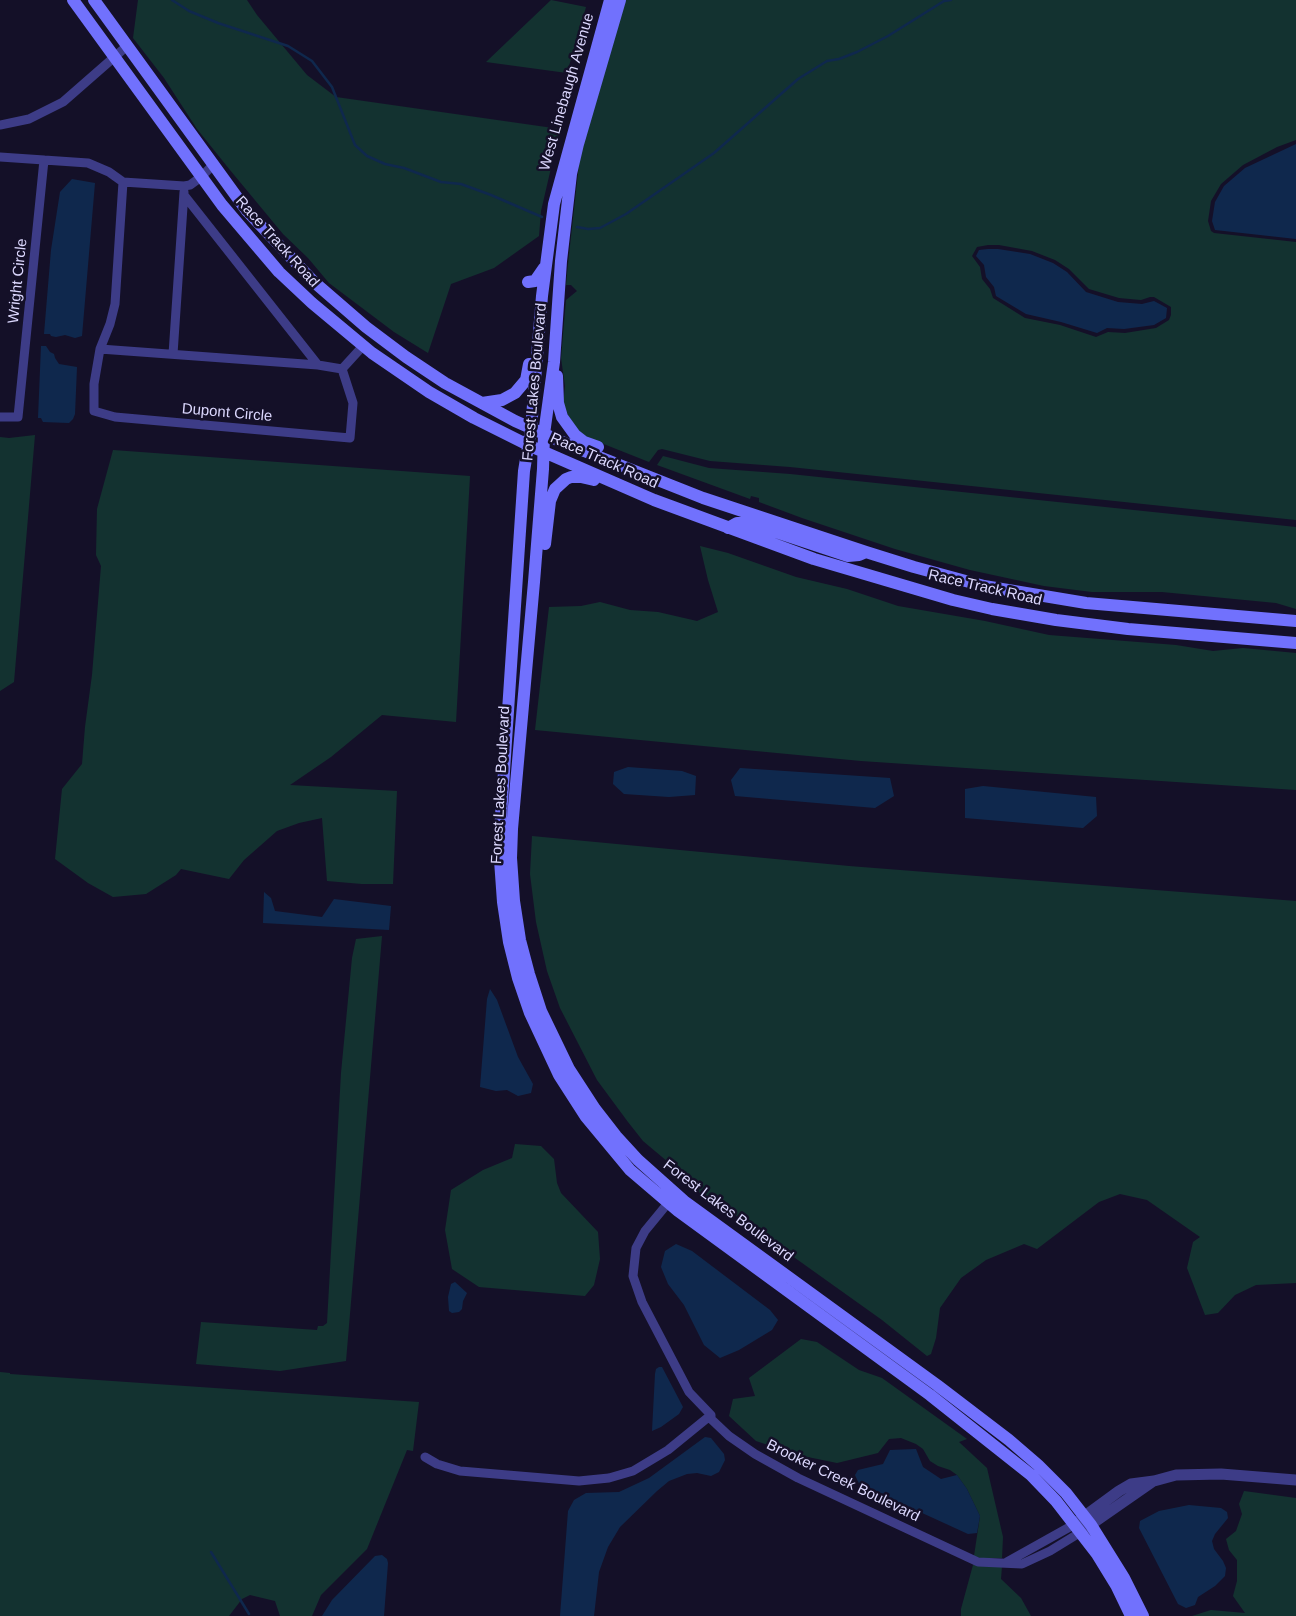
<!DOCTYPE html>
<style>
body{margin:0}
canvas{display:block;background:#141028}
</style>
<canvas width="1296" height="1616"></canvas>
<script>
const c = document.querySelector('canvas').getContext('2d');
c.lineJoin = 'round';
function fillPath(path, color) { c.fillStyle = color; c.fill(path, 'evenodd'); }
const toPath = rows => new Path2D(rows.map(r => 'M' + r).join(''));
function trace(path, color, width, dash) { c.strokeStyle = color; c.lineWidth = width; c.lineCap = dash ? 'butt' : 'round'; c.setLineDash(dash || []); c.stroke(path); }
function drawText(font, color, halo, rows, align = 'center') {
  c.font = font + ' Helvetica,sans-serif'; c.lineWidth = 5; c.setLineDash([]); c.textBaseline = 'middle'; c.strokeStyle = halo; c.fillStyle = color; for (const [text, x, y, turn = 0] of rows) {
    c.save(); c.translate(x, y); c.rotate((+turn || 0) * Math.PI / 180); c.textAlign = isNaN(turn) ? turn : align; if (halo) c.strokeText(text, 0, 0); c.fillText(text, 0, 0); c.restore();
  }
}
fillPath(toPath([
 [138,0,247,0,257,15,307,75,336,97,560,129,541,211,539,236,494,268,451,284,428,353,394,332,329,283,308,258,283,234,230,170,197,129,164,78,133,38],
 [551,0,586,7,567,73,486,62],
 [624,0,1296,0,1296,140,1277,147,1243,165,1221,184,1211,201,1208,221,1211,231,1214,233,1296,242,1296,520,790,467,710,461,662,449,658,450,649,462,586,437,573,426,563,405,565,386,561,358,566,300,577,291,571,285,566,285,568,264,580,155],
 [988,245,999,245,1032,251,1055,260,1069,269,1089,289,1119,298,1141,300,1150,297,1154,297,1171,307,1171,315,1169,320,1156,328,1125,333,1108,332,1096,337,1060,325,1025,318,993,298,990,289,982,279,980,267,972,256,977,247],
 [35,435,14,682,0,691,0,437,9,438],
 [113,450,470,476,456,722,382,715,331,757,290,785,397,791,393,884,362,884,327,881,322,818,299,823,277,831,244,860,229,879,181,869,176,875,146,894,113,897,88,883,55,859,62,789,82,764,85,727,92,675,101,566,96,555,97,509],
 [663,456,709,468,790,474,1296,527,1296,609,1276,603,1162,592,1092,592,1044,586,970,570,895,549,802,518,759,502,759,498,751,496,750,499,657,465],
 [700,546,728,553,796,577,847,589,898,606,985,621,1049,635,1176,645,1213,651,1243,648,1296,653,1296,790,861,761,535,730,549,607,581,606,600,602,630,610,658,612,697,621,718,612,708,580],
 [532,836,849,866,1296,901,1296,1283,1256,1285,1235,1295,1218,1313,1205,1315,1187,1268,1193,1242,1200,1237,1147,1200,1120,1194,1099,1202,1037,1249,1024,1244,986,1260,961,1278,940,1308,936,1338,931,1354,927,1356,882,1320,711,1198,705,1196,687,1185,685,1180,668,1162,643,1141,628,1122,597,1080,560,1008,547,971,536,922,530,874],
 [382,936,346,1361,280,1371,196,1364,201,1322,317,1330,318,1326,323,1326,327,1323,341,1073,352,958,356,939],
 [515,1144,541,1146,554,1159,557,1183,561,1193,598,1232,600,1259,594,1285,585,1296,479,1287,452,1269,445,1230,451,1190,483,1170,512,1158],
 [801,1339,817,1342,859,1370,882,1378,967,1439,959,1442,987,1468,1003,1537,1002,1558,979,1558,974,1556,980,1516,967,1489,957,1475,950,1470,938,1466,930,1461,923,1449,916,1444,901,1438,889,1439,878,1453,837,1463,798,1455,756,1441,729,1416,733,1399,755,1396,749,1378],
 [0,1372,10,1373,10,1374,419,1402,413,1451,407,1450,367,1549,321,1595,312,1616,280,1616,275,1601,250,1595,242,1599,229,1616,0,1616],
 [1244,1491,1296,1498,1296,1616,1192,1616,1211,1610,1245,1613,1233,1596,1237,1581,1237,1560,1229,1550,1226,1539,1236,1531,1242,1514,1239,1504],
 [973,1565,1002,1566,1001,1579,1021,1598,1031,1616,961,1616,961,1609]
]), '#133230');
fillPath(toPath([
 [1296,144,1296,239,1215,230,1212,221,1215,202,1224,186,1245,168],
 [72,179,95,183,82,336,75,338,65,335,56,337,51,336,50,334,44,334,51,250,60,192],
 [988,249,998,249,1030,254,1053,263,1067,272,1086,292,1118,302,1142,304,1154,301,1167,308,1166,318,1154,325,1124,329,1107,328,1097,333,1061,322,1026,314,996,296,994,287,986,277,984,265,976,256,979,250],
 [41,346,46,346,50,352,54,354,55,358,59,364,77,367,75,414,73,419,69,423,43,422,41,418,38,418],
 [628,767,682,771,696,776,695,795,669,797,624,794,613,784,614,772],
 [740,768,890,778,894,796,875,808,735,796,731,780],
 [983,786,1096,797,1097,816,1083,828,965,818,965,789],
 [264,892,271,898,275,911,322,917,334,899,391,906,389,930,263,923],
 [490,989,497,1000,518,1057,533,1084,531,1093,518,1096,507,1090,496,1091,480,1087,487,999],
 [676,1244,692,1251,770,1310,778,1320,772,1330,739,1350,720,1358,704,1345,684,1305,668,1284,661,1267,665,1251],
 [455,1282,467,1293,463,1301,462,1309,459,1312,452,1313,449,1311,448,1297,451,1284],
 [659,1367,662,1367,683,1407,679,1414,661,1427,652,1431,655,1374,656,1369],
 [705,1437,711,1438,724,1454,725,1460,719,1472,711,1476,697,1473,687,1474,669,1481,657,1491,620,1527,608,1547,599,1572,594,1616,560,1616,568,1511,574,1500,586,1493,619,1492,649,1478],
 [916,1449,923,1467,941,1479,957,1475,967,1489,980,1516,977,1533,968,1534,859,1484,855,1475,858,1470,883,1464,890,1450],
 [1189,1505,1221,1508,1227,1512,1228,1518,1215,1534,1212,1541,1214,1549,1223,1561,1226,1568,1225,1576,1215,1586,1198,1597,1195,1605,1186,1608,1178,1604,1139,1528,1140,1521,1159,1511],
 [382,1555,387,1559,388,1563,384,1616,322,1616,332,1600,375,1556]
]), '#0f284d');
trace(toPath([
 [172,0,189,11,218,23,288,46,312,61,332,87,355,145,367,156,385,164,404,168,441,182,461,184,491,195,542,217],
 [577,227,588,229,600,228,626,214,714,153,798,79,827,61,839,59,857,52,888,36,944,1,951,0],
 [211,1552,249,1614]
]), '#0f284d', 2.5);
trace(toPath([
 [0,125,29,119,63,102,127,46],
 [0,157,88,163,109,172,123,182],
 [213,165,201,177,190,185,184,186,123,182,115,304,110,324,100,349,94,384,94,411,115,417,350,438,353,403,342,369,363,346],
 [184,195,318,365],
 [100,349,318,365,342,369],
 [173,354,184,192],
 [0,417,18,417,44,160],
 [668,1203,645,1231,636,1248,633,1276,642,1302,689,1392,711,1415,711,1419,729,1436,755,1454,798,1478,978,1562,1022,1564,1050,1551,1081,1532],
 [425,1457,437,1464,460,1471,579,1481,609,1478,633,1471,668,1450,711,1415],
 [1007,1562,1075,1524]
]), '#3d3c87', 9);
trace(toPath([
 [1078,1521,1119,1491,1131,1484,1154,1481,1176,1475,1221,1474,1296,1480],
 [1083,1530,1152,1482]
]), '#3d3c87', 11);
trace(toPath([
 [73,0,222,205,279,272,312,303,372,353,429,392,474,418,528,445,654,500,814,559,953,600,992,609,1056,620,1128,629,1296,643],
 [94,0,247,211,314,282,366,327,406,357,445,383,515,421,569,445,703,498,866,552,914,567,984,586,1086,603,1296,621],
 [610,0,554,204,542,296,531,429,524,471,500,831,500,860,503,902,509,942,518,978,530,1013,559,1075,586,1117,630,1170,678,1211,930,1395,1031,1475,1056,1501,1097,1554,1116,1585,1131,1616],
 [620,0,578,144,571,174,561,261,554,362,544,434,543,469,534,582,512,829,511,858,514,901,520,940,529,974,541,1011,569,1069,595,1109,616,1136,638,1160,684,1201,937,1385,1009,1440,1038,1465,1066,1493,1091,1525,1124,1578,1143,1616],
 [528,282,535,281,544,268],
 [557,376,558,403,562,417,575,435,584,442,598,447],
 [482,403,502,400,515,393,526,380,529,364],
 [728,528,737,523,749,523,848,556,859,555,866,552],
 [545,544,550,501,555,489,566,479,571,477,581,477,594,480]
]), '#7171fd', 12);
drawText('15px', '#dcd8fe', '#141028', [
 ["West Linebaugh Avenue",567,92,-74],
 ["Race Track Road",277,242,48],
 ["Wright Circle",18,281,-84],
 ["Forest Lakes Boulevard",535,382,-85],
 ["Dupont Circle",227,413,5],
 ["Race Track Road",604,461,24],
 ["Race Track Road",985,588,13],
 ["Forest Lakes Boulevard",501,785,-87],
 ["Forest Lakes Boulevard",728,1211,37],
 ["Brooker Creek Boulevard",843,1481,26]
]);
</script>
